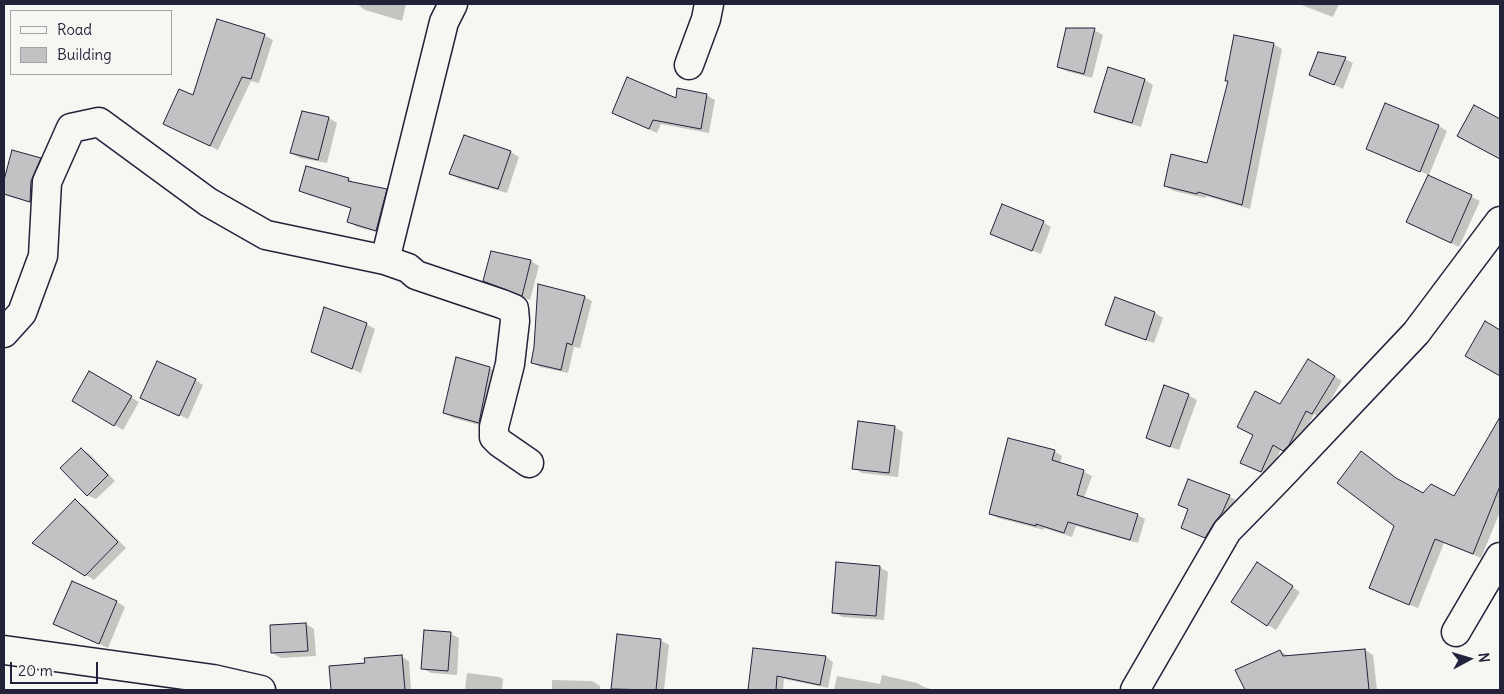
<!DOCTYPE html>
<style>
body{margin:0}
#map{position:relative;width:1504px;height:694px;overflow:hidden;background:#f6f6f2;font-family:Delius,sans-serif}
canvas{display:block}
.frame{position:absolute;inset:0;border:5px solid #22223b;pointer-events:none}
.legend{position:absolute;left:10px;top:10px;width:162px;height:65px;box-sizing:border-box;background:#f6f6f2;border:1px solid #a1a1a9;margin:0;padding:6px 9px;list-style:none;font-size:15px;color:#22223b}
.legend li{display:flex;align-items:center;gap:10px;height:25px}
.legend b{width:25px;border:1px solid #a1a1a9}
.north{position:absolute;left:1444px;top:634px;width:50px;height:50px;-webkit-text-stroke:4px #f6f6f2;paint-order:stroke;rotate:84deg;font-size:14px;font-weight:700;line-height:20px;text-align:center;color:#22223b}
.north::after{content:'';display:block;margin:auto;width:18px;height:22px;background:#22223b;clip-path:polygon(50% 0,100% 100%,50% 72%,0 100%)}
.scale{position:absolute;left:10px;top:662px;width:88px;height:22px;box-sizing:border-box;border:2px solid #22223b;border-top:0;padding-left:6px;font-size:15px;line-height:18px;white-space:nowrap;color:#22223b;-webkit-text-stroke:4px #f6f6f2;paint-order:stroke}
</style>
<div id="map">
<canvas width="1504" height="694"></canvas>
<div class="frame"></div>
<ul class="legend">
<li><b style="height:6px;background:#f6f6f2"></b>Road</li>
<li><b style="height:14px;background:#c2c2c4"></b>Building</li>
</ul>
<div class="north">N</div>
<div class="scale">20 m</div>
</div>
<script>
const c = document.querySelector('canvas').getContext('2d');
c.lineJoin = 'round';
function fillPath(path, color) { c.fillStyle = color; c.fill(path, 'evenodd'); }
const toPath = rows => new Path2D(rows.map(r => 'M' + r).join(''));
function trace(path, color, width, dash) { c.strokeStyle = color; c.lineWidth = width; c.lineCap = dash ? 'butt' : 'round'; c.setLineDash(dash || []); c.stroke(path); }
fillPath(toPath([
 [357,4,406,4,402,21,365,10],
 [1299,4,1339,4,1333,17],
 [1094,30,1103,35,1092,78,1066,71,1058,67],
 [264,35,273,40,259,83,251,81,218,150,173,129,194,97],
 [1273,44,1282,49,1250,209,1206,196,1205,198,1174,191,1165,186,1208,164],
 [1345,59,1353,63,1343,89,1310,74],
 [1109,69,1145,80,1153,85,1141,127,1104,116,1096,112],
 [706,95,715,100,709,133,661,124,657,133,613,113],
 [1385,105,1439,126,1447,131,1429,175,1376,153,1368,149],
 [303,113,329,118,337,123,327,163,300,158,291,153],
 [13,152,40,159,48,164,39,205,10,197,4,194,4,185],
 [511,152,519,157,507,193,459,179,451,174],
 [1429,176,1480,201,1459,247,1416,226],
 [348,179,358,185,386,190,395,195,385,234,357,227,349,222,352,209,309,195,301,190],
 [1043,222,1051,227,1041,254,1000,238],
 [492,252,531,261,539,266,530,300,493,285,484,280],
 [584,297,592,301,580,348,574,347,568,373,540,367,532,362],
 [1116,299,1155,313,1163,318,1154,343,1115,330,1107,325],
 [366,324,375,329,361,373,321,356],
 [1308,361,1342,381,1320,418,1314,414,1296,449,1291,454,1281,449,1269,476,1249,467,1281,405],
 [489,368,498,373,487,427,453,418,445,413],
 [90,373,139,402,123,430,74,401],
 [195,380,203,385,188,419,150,402],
 [1188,395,1197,400,1179,450,1156,442,1147,437],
 [1500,420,1500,512,1481,558,1444,543,1418,608,1379,593,1371,588,1395,526,1370,458,1403,484,1423,494,1454,498],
 [894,427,903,432,898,477,862,473,854,468],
 [81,449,90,454,115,481,96,499,87,495],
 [1054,451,1062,456,1060,464,1084,472,1092,476,1084,498,1137,515,1145,519,1138,543,1076,526,1072,537,1044,528,1044,530,998,518,990,514],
 [1229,496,1237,501,1214,542,1182,528,1189,510],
 [76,501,84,506,126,548,94,580,86,575],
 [879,567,888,572,884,620,842,617,834,612],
 [1265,569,1300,592,1276,630,1232,602],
 [117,602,125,607,108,648,55,624],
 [306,624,314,629,316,656,281,658,272,653],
 [451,634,459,638,457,675,431,673,422,668],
 [660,640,669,645,664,690,616,690,612,688],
 [754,650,826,657,833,662,828,688,784,679,783,690,750,690],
 [1365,650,1373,655,1377,690,1322,690,1322,689,1319,690,1246,690,1237,671,1280,651,1289,656],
 [402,657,409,661,411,690,333,690,331,667,366,664,366,660],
 [467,673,499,677,503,679,502,690,465,690],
 [882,675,917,683,924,687,935,690,834,690,837,676,880,684],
 [552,680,592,681,600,686,600,690,552,690]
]), '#0003');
const building = toPath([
 [217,19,265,34,251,79,242,77,210,146,163,124,179,89,193,95,217,19],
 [1066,28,1095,28,1084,74,1057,67,1066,28],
 [1234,35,1274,43,1242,205,1198,192,1197,194,1164,186,1171,154,1207,163,1228,81,1225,81,1234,35],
 [1318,52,1346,57,1334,85,1309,75,1318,52],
 [1108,67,1145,79,1132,123,1094,112,1108,67],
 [627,77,676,98,677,88,707,94,701,129,653,120,649,129,612,113,627,77],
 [1385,103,1439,125,1420,172,1366,149,1385,103],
 [1474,105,1500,119,1500,159,1457,136,1474,105],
 [302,111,329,117,318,160,290,153,302,111],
 [464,135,511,151,498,189,449,174,464,135],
 [12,150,41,158,31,181,30,202,4,194,4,180,12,150],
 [306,166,349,178,348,181,387,189,376,231,347,222,351,208,299,191,306,166],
 [1428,175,1472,195,1451,243,1406,222,1428,175],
 [1002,204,1044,221,1032,251,990,234,1002,204],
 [491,251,531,260,522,296,483,281,491,251],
 [538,284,585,296,572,345,567,343,561,370,531,363,534,347,538,284],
 [1115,297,1155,312,1146,340,1105,325,1115,297],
 [324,307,367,323,352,369,311,352,324,307],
 [1485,321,1500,330,1500,376,1465,356,1485,321],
 [456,357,490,367,479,423,443,413,456,357],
 [1308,359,1335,376,1312,414,1306,411,1289,445,1283,451,1273,445,1261,472,1240,463,1253,435,1237,427,1255,391,1280,404,1308,359],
 [157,361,196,379,179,416,140,398,157,361],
 [89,371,132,396,114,426,72,401,89,371],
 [1164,385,1189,394,1170,447,1146,438,1164,385],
 [1500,417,1500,486,1473,554,1435,539,1409,605,1369,588,1394,526,1337,483,1361,451,1396,478,1423,493,1431,484,1454,496,1500,417],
 [858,421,895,426,889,473,852,469,858,421],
 [1008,438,1055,450,1052,460,1084,470,1077,495,1138,514,1130,540,1068,522,1064,533,1036,524,1036,526,989,514,1008,438],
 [81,448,108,475,87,496,60,468,81,448],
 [1188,479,1230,495,1222,513,1214,523,1205,538,1181,528,1188,509,1178,505,1188,479],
 [75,499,118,542,85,576,32,543,75,499],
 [836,562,880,566,876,616,832,613,836,562],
 [1257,562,1293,586,1267,626,1231,602,1257,562],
 [72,581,117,601,99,644,53,624,72,581],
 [306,623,308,651,271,653,270,625,306,623],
 [424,630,451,632,448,671,421,669,424,630],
 [617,634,661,639,656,690,611,689,617,634],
 [753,648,826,656,820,685,777,676,776,690,748,690,753,648],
 [1365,649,1369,690,1245,690,1235,670,1280,650,1283,656,1365,649],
 [402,655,405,690,331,690,329,666,365,663,364,658,402,655]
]);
fillPath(building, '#c2c2c4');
trace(building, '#22223b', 1);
const street = toPath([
 [689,65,706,19,709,4],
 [385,260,408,268,416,275,502,304,514,309,515,321,510,364,494,427,494,437,500,443,529,463],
 [4,333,22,313,43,256,47,182,71,128,99,122,208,202,266,235,385,260,444,22,453,4],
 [1456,632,1500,557]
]);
const secondary = toPath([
 [4,650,213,679,261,690],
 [1135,690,1227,531,1277,480,1416,333,1500,221]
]);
trace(street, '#22223b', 31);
trace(secondary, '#22223b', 31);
trace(street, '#f6f6f2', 28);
trace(secondary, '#f6f6f2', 28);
</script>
